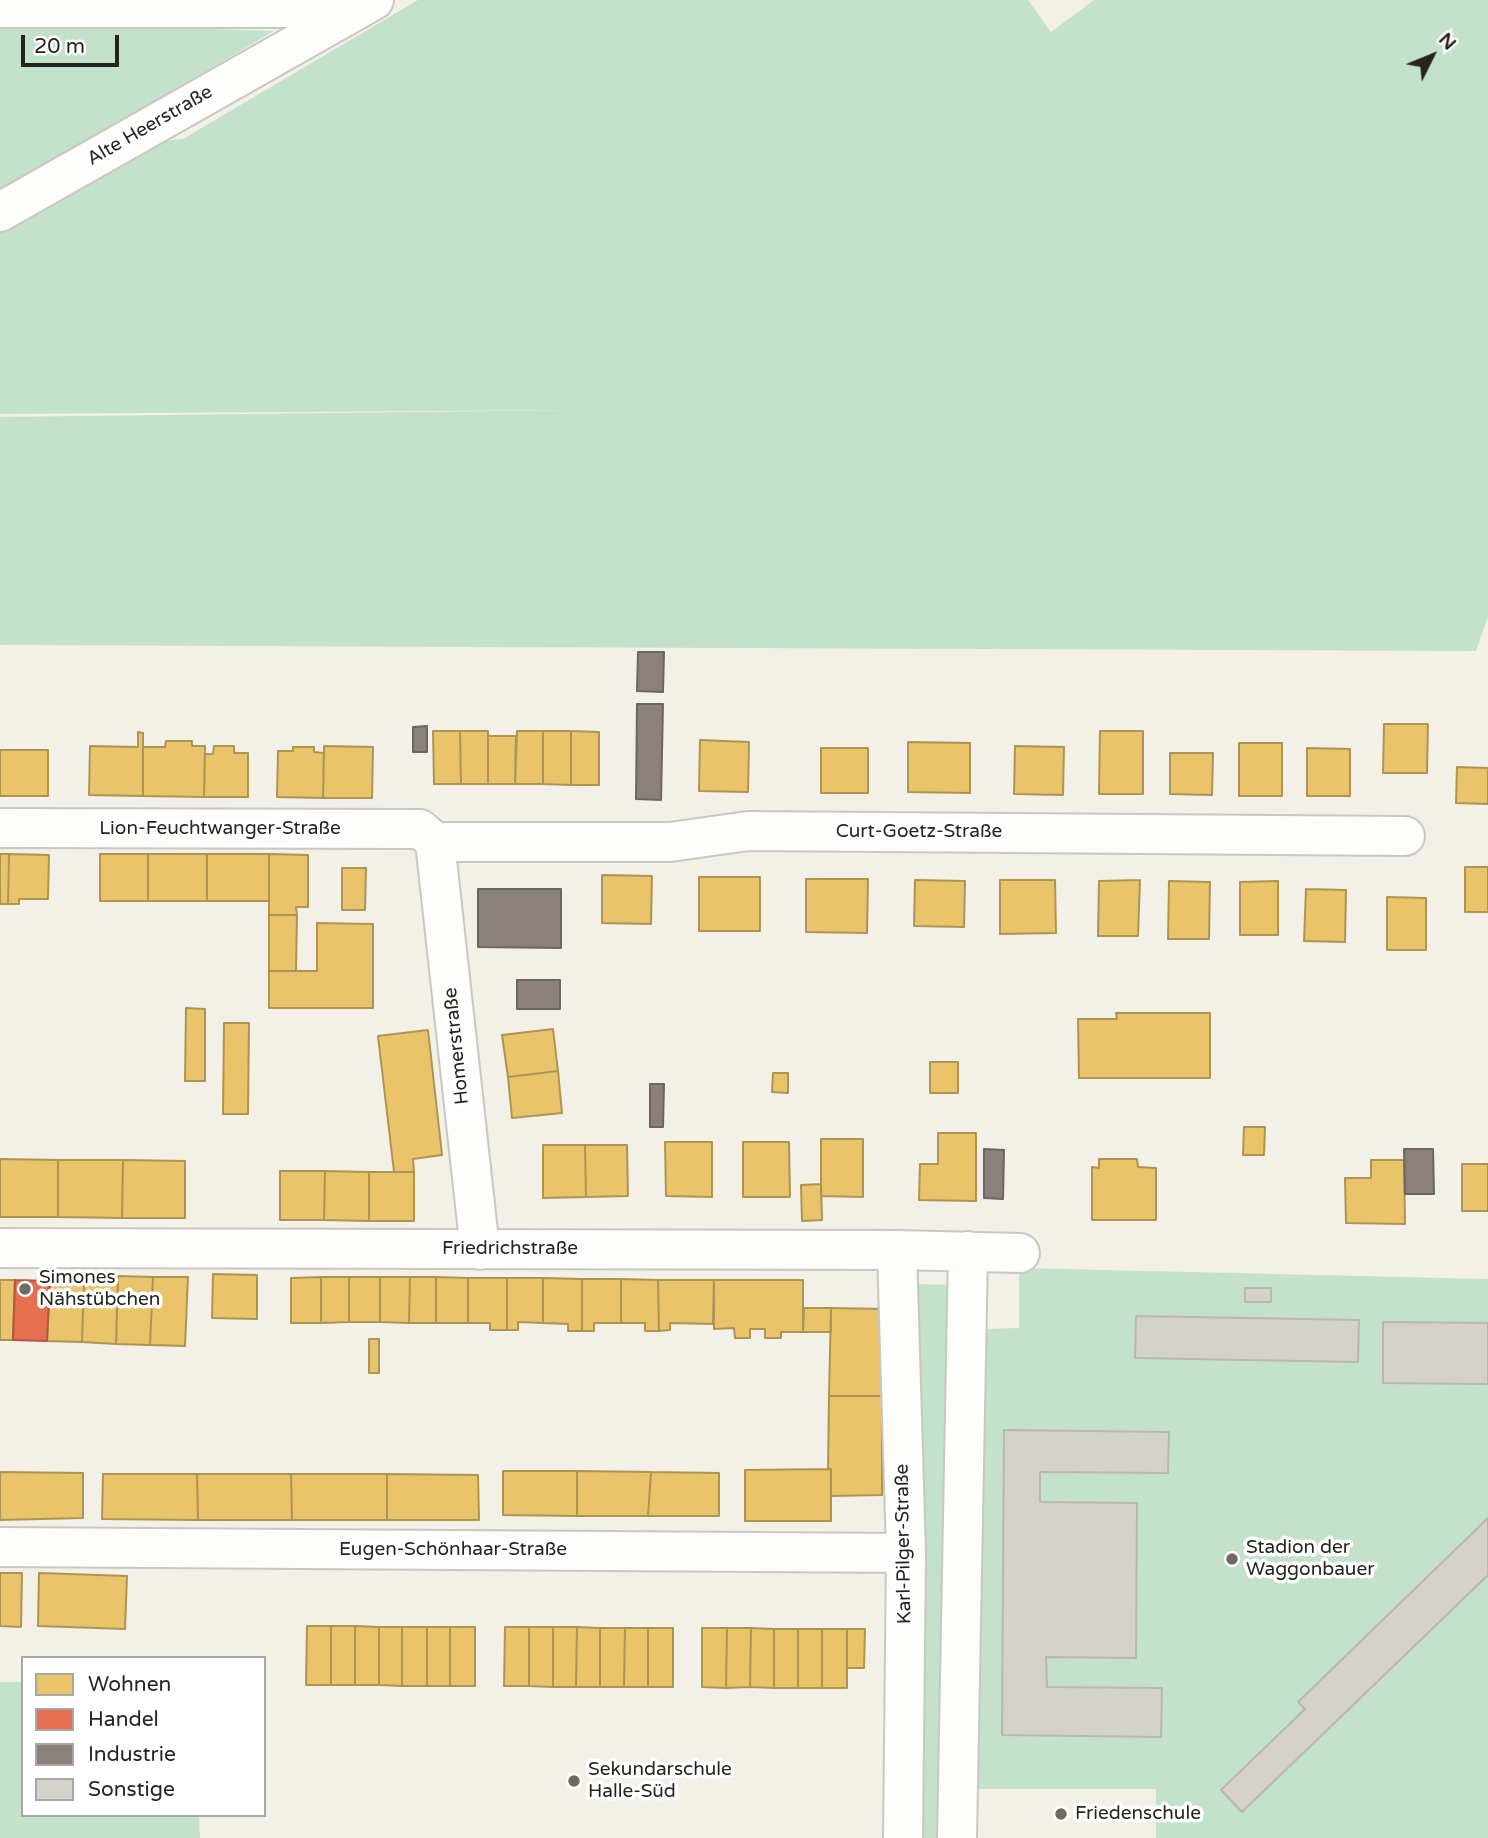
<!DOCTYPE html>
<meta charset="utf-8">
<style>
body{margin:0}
#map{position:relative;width:1488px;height:1838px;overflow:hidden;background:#f3f0e8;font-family:"Varela Round",sans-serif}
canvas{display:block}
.legend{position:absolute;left:21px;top:1656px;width:245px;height:161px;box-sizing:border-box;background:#fff;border:2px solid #a8a7a5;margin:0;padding:9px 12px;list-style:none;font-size:21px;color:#26241e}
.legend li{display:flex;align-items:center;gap:14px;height:35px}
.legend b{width:35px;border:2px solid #a8a7a5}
.north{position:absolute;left:1397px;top:21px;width:70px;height:70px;-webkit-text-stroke:5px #fff;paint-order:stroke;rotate:47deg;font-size:19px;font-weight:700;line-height:28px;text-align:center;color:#26241e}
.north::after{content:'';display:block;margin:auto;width:24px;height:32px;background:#26241e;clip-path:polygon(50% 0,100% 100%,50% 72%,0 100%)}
.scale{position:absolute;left:21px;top:35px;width:98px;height:32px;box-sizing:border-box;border:4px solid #26241e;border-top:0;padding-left:9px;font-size:21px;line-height:24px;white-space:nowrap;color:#26241e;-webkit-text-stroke:5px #fff;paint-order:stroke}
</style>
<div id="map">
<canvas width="1488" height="1838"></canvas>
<ul class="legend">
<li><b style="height:19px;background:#e9c46a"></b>Wohnen</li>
<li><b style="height:19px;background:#e76f51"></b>Handel</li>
<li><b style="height:19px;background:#8a817c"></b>Industrie</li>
<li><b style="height:19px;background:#d5d2cc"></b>Sonstige</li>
</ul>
<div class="north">N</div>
<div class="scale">20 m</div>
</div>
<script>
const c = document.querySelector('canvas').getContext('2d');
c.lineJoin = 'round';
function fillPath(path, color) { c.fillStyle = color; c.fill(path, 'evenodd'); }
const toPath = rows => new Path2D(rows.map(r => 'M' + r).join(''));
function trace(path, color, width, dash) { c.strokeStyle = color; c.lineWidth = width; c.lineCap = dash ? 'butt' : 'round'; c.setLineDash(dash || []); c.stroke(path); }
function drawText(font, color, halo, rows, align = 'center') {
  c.font = font + ' "Varela Round",sans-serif'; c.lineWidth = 7; c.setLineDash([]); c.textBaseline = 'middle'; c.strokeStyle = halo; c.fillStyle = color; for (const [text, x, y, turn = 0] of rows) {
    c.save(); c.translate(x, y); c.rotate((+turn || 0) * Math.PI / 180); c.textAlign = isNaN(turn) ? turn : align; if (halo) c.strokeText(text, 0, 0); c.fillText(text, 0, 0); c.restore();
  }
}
fillPath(toPath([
 [418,0,1028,0,1051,32,1094,0,1488,0,1488,616,1476,651,0,645,0,417,577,410,0,414,0,232,151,142,183,139],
 [0,23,274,31,0,192],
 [1019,1268,1488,1279,1488,1838,1156,1838,1156,1789,966,1789,985,1329,1019,1328],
 [906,1284,966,1285,951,1838,909,1838],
 [0,1682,23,1682,23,1815,199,1815,200,1838,0,1838]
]), '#c3e1cb');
const homes = toPath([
 [1384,724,1428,724,1427,773,1383,773,1384,724],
 [433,731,460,731,461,784,434,784,433,731],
 [460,731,488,731,488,784,461,784,460,731],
 [517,731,543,731,543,784,515,784,517,731],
 [543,731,571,731,571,785,543,784,543,731],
 [571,731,599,732,599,785,571,785,571,731],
 [1100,731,1143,731,1143,794,1099,794,1100,731],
 [138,732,143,733,143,796,89,795,90,746,138,747,138,732],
 [488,736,516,736,515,784,488,784,488,736],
 [700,740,749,742,748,792,699,791,700,740],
 [166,741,192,741,192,746,205,746,204,797,143,796,143,747,165,747,166,741],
 [908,742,970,743,970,793,908,792,908,742],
 [1239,743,1282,743,1282,796,1239,796,1239,743],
 [214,746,234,746,234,753,248,753,248,797,204,797,205,754,213,754,214,746],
 [324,746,373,747,372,798,323,798,324,746],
 [1015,746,1064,747,1063,795,1014,794,1015,746],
 [293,747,314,747,314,752,324,753,323,798,277,797,278,751,293,751,293,747],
 [821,748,868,748,868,793,821,793,821,748],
 [1307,748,1350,749,1350,796,1307,796,1307,748],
 [0,750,48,750,48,796,0,796,0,750],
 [1170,753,1213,753,1212,795,1170,794,1170,753],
 [1457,767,1488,768,1488,804,1456,803,1457,767],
 [0,854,9,854,8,904,0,904,0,854],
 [9,854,49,855,48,899,19,899,19,904,8,904,9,854],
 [100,854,148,854,148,901,100,901,100,854],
 [148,854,207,854,207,901,148,901,148,854],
 [207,854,269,854,269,901,207,901,207,854],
 [269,854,308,855,308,907,296,907,297,915,269,915,269,854],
 [1465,867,1488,867,1488,912,1465,912,1465,867],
 [342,868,366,868,365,910,342,910,342,868],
 [602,875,652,876,651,924,602,923,602,875],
 [699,877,760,877,760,931,699,931,699,877],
 [806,879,868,879,867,933,806,932,806,879],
 [915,880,965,881,964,927,914,926,915,880],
 [1000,880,1055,880,1056,933,1000,934,1000,880],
 [1140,880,1138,936,1098,936,1099,881,1140,880],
 [1169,881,1210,882,1209,939,1168,939,1169,881],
 [1278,881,1278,935,1240,935,1240,882,1278,881],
 [1306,889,1346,890,1345,942,1304,941,1306,889],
 [1387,897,1426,898,1426,950,1387,950,1387,897],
 [269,915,297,915,296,971,269,971,269,915],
 [317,923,373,924,373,1008,269,1008,269,971,317,971,317,923],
 [186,1008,205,1009,205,1081,185,1081,186,1008],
 [1116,1013,1210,1013,1210,1078,1079,1078,1078,1019,1117,1019,1116,1013],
 [224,1023,249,1023,248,1114,223,1114,224,1023],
 [553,1029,558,1071,508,1077,502,1035,553,1029],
 [428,1030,442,1155,413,1159,414,1172,394,1172,378,1036,428,1030],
 [930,1062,958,1062,958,1093,930,1093,930,1062],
 [558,1071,562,1113,512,1118,508,1077,558,1071],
 [773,1073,788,1073,788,1093,772,1092,773,1073],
 [1244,1127,1265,1127,1264,1155,1243,1155,1244,1127],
 [938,1133,976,1133,976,1201,919,1200,920,1164,938,1164,938,1133],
 [821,1139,863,1139,863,1197,821,1196,821,1139],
 [665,1142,712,1142,712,1197,666,1196,665,1142],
 [743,1142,789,1142,790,1197,743,1197,743,1142],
 [543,1145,585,1145,586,1197,543,1198,543,1145],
 [585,1145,627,1145,628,1196,586,1197,585,1145],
 [0,1159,58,1160,58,1217,0,1217,0,1159],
 [1099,1159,1137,1159,1138,1167,1156,1168,1156,1220,1092,1220,1092,1167,1099,1168,1099,1159],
 [58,1160,123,1160,122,1218,58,1217,58,1160],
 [123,1160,185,1161,185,1218,122,1218,123,1160],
 [1371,1160,1404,1160,1405,1224,1346,1223,1345,1178,1371,1178,1371,1160],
 [1462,1164,1488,1164,1488,1211,1462,1211,1462,1164],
 [280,1171,325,1171,324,1220,280,1220,280,1171],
 [325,1171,369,1172,369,1221,324,1220,325,1171],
 [369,1172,414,1172,414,1221,369,1221,369,1172],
 [821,1184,822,1220,802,1221,801,1185,821,1184],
 [213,1274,257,1275,257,1319,212,1318,213,1274],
 [118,1276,153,1277,150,1345,116,1344,118,1276],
 [153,1277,188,1277,185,1346,150,1345,153,1277],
 [321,1277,349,1277,349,1322,321,1323,321,1277],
 [321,1277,321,1323,291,1323,291,1278,321,1277],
 [349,1277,380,1277,380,1322,349,1322,349,1277],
 [380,1277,410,1277,409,1323,380,1322,380,1277],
 [410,1277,436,1277,436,1323,409,1323,410,1277],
 [436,1277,468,1278,468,1323,436,1323,436,1277],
 [468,1278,507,1278,507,1330,490,1330,490,1323,468,1323,468,1278],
 [507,1278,543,1278,543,1323,518,1322,518,1330,507,1330,507,1278],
 [543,1278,582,1279,582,1331,568,1331,568,1324,543,1323,543,1278],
 [582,1279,621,1279,621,1323,594,1323,594,1331,582,1331,582,1279],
 [621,1279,658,1280,659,1331,645,1331,645,1323,621,1323,621,1279],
 [0,1280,15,1280,13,1340,0,1340,0,1280],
 [658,1280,714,1280,713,1324,670,1323,670,1330,659,1331,658,1280],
 [714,1280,803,1280,803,1332,781,1332,781,1338,765,1338,765,1329,750,1329,750,1338,735,1338,734,1328,714,1329,714,1280],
 [50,1281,84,1282,82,1342,47,1341,50,1281],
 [84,1282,118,1283,116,1344,82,1342,84,1282],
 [804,1308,831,1308,831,1332,803,1332,804,1308],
 [831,1308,882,1309,882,1396,829,1396,831,1308],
 [369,1339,379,1339,379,1373,369,1373,369,1339],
 [829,1396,882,1396,882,1495,831,1496,831,1469,828,1469,829,1396],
 [831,1469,831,1521,745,1521,745,1470,831,1469],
 [503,1471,577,1471,577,1516,503,1515,503,1471],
 [577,1471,651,1472,648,1516,577,1516,577,1471],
 [0,1472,83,1473,83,1518,0,1520,0,1472],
 [651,1472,719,1473,719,1516,648,1516,651,1472],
 [103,1474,197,1474,198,1520,102,1519,103,1474],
 [197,1474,291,1474,292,1520,198,1520,197,1474],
 [291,1474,387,1474,387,1520,292,1520,291,1474],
 [387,1474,478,1475,479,1520,387,1520,387,1474],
 [0,1573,22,1573,21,1627,0,1626,0,1573],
 [39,1573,127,1576,125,1629,38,1626,39,1573],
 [307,1626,331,1626,331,1685,306,1685,307,1626],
 [331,1626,355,1626,355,1685,331,1685,331,1626],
 [355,1626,379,1627,379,1685,355,1685,355,1626],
 [379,1627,402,1627,402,1686,379,1685,379,1627],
 [402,1627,427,1627,427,1686,402,1686,402,1627],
 [427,1627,450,1627,450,1686,427,1686,427,1627],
 [450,1627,475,1627,475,1686,450,1686,450,1627],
 [505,1627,529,1627,529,1686,504,1686,505,1627],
 [529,1627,553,1627,553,1687,529,1686,529,1627],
 [553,1627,577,1627,576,1687,553,1687,553,1627],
 [577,1627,600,1628,600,1687,576,1687,577,1627],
 [600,1628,625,1628,624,1687,600,1687,600,1628],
 [625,1628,648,1628,648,1687,624,1687,625,1628],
 [648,1628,673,1628,673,1687,648,1687,648,1628],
 [702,1628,727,1628,726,1688,702,1687,702,1628],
 [727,1628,751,1628,750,1687,726,1688,727,1628],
 [751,1628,774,1629,774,1688,750,1687,751,1628],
 [774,1629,798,1629,798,1688,774,1688,774,1629],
 [798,1629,822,1629,822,1688,798,1688,798,1629],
 [822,1629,847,1629,847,1688,822,1688,822,1629],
 [847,1629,865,1629,864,1668,847,1668,847,1629]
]);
fillPath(homes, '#e9c46a');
trace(homes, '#ae9453', 2);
const shops = toPath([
 [15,1280,50,1281,47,1341,13,1340,15,1280]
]);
fillPath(shops, '#e76f51');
trace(shops, '#ad5842', 2);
const industry = toPath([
 [638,652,664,652,663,692,637,691,638,652],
 [637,704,663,704,661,800,636,799,637,704],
 [427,726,427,752,413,752,413,727,427,726],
 [478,889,561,889,561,948,478,947,478,889],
 [517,980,560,980,560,1009,517,1009,517,980],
 [650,1084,664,1084,663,1127,650,1127,650,1084],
 [984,1149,1004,1150,1003,1199,984,1198,984,1149],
 [1404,1149,1433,1149,1434,1194,1405,1194,1404,1149]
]);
fillPath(industry, '#8a817c');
trace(industry, '#6c6560', 2);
const building = toPath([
 [1245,1288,1271,1288,1271,1302,1245,1302,1245,1288],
 [1136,1316,1359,1320,1358,1362,1135,1358,1136,1316],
 [1383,1322,1488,1323,1488,1384,1383,1383,1383,1322],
 [1004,1430,1169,1432,1168,1473,1040,1472,1040,1502,1137,1503,1136,1658,1046,1657,1047,1687,1162,1688,1161,1737,1002,1735,1004,1430],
 [1488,1518,1488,1575,1242,1812,1221,1790,1305,1709,1298,1702,1488,1518]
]);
fillPath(building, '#d5d2cc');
trace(building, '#bab7b1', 2);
const minor = toPath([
 [0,8,355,8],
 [0,212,374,0],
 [0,828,420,829,435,842],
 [435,842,670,842,748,831,1405,836],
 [435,842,480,1250],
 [0,1248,897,1250,1020,1253],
 [897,1250,906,1553,903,1838],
 [0,1547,906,1553],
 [957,1838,968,1251]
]);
trace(minor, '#cac7c2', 42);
trace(minor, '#fdfdfc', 38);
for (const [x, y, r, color] of [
 [25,1289,7,"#6e6b65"],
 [1232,1559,7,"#6e6b65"],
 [574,1781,7,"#6e6b65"],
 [1061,1814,7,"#6e6b65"]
]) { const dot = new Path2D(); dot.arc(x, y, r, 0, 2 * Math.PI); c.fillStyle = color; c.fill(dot); trace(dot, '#fff', 2.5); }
drawText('19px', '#26241e', '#fff', [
 ["Alte Heerstraße",150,126,-30],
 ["Lion-Feuchtwanger-Straße",220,829],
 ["Curt-Goetz-Straße",919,832],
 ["Homerstraße",457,1046,-96],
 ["Friedrichstraße",510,1249],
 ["Karl-Pilger-Straße",904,1544,-91],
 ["Eugen-Schönhaar-Straße",453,1550]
]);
drawText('19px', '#26241e', '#fff', [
 ["Simones",39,1278],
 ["Nähstübchen",39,1300],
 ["Stadion der",1246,1548],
 ["Waggonbauer",1246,1570],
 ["Sekundarschule",588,1770],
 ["Halle-Süd",588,1792],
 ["Friedenschule",1075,1814]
], 'left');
</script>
